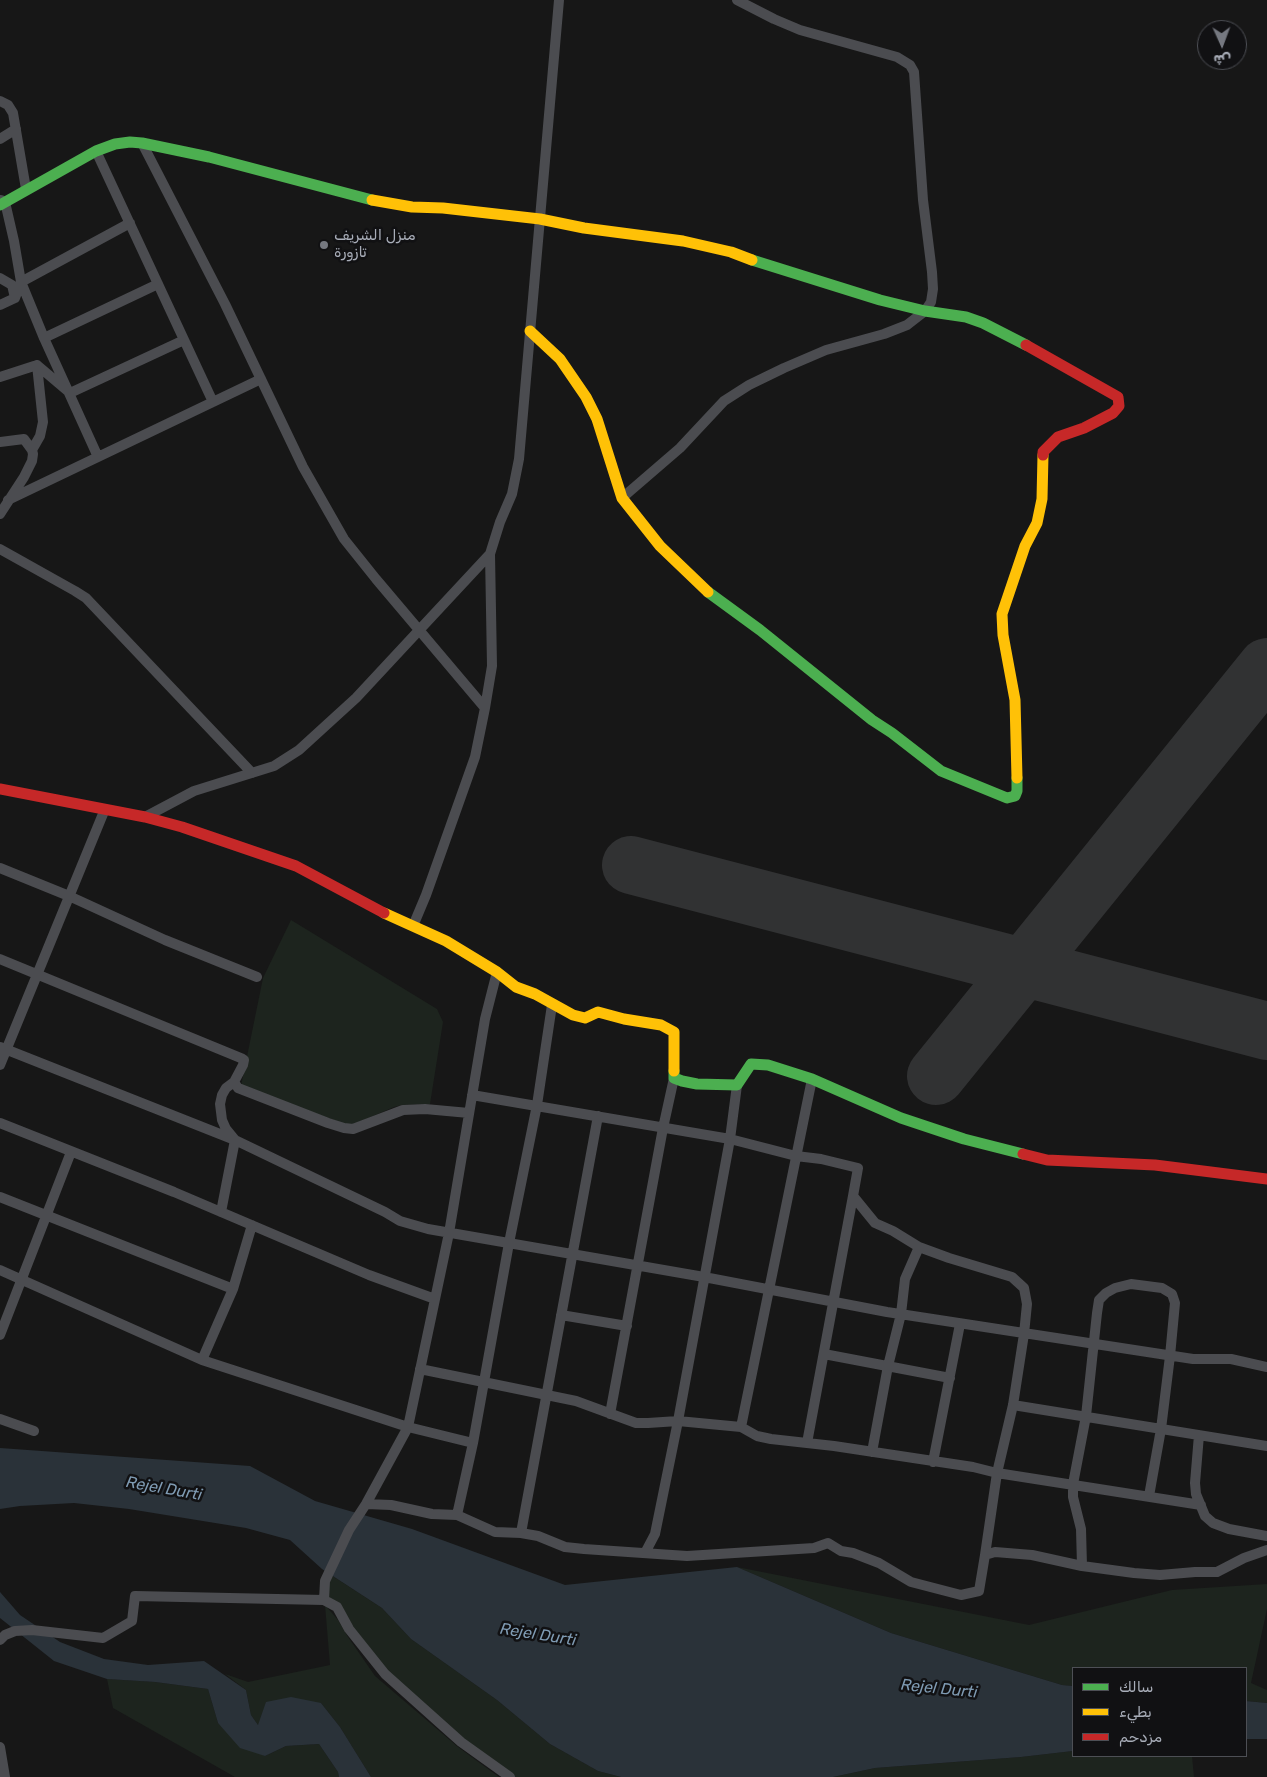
<!DOCTYPE html>
<meta charset="utf-8">
<style>
body{margin:0}
#map{position:relative;width:1267px;height:1777px;overflow:hidden;background:#171717;font-family:Rubik,"Noto Naskh Arabic",sans-serif}
canvas{display:block}
.legend{position:absolute;left:1072px;top:1667px;width:175px;height:90px;box-sizing:border-box;background:#111113;border:1px solid #4d4f55;margin:0;padding:6px 9px;list-style:none;font-size:15px;color:#a8adb8}
.legend li{display:flex;align-items:center;gap:10px;height:25px}
.legend b{width:25px;border:1px solid #4d4f55}
.north{position:absolute;left:1197px;top:20px;width:50px;height:50px;box-sizing:border-box;background:#111113;border:1px solid #4d4f55;border-radius:50%;rotate:178deg;font-size:14px;font-weight:700;line-height:20px;text-align:center;color:#a8adb8}
.north::after{content:'';display:block;margin:auto;width:18px;height:22px;background:#757880;clip-path:polygon(50% 0,100% 100%,50% 72%,0 100%)}
</style>
<div id="map">
<canvas width="1267" height="1777"></canvas>
<ul class="legend">
<li><b style="height:6px;background:#4caf50"></b>سالك</li>
<li><b style="height:6px;background:#ffc107"></b>بطيء</li>
<li><b style="height:6px;background:#c62828"></b>مزدحم</li>
</ul>
<div class="north">ش</div>
</div>
<script>
const c = document.querySelector('canvas').getContext('2d');
c.lineJoin = 'round';
function fillPath(path, color) { c.fillStyle = color; c.fill(path, 'evenodd'); }
const toPath = rows => new Path2D(rows.map(r => 'M' + r).join(''));
function trace(path, color, width, dash) { c.strokeStyle = color; c.lineWidth = width; c.lineCap = dash ? 'butt' : 'round'; c.setLineDash(dash || []); c.stroke(path); }
function drawText(font, color, halo, rows, align = 'center') {
  c.font = font + ' Rubik,"Noto Naskh Arabic",sans-serif'; c.lineWidth = 5; c.setLineDash([]); c.textBaseline = 'middle'; c.strokeStyle = halo; c.fillStyle = color; for (const [text, x, y, turn = 0] of rows) {
    c.save(); c.translate(x, y); c.rotate((+turn || 0) * Math.PI / 180); c.textAlign = isNaN(turn) ? turn : align; if (halo) c.strokeText(text, 0, 0); c.fillText(text, 0, 0); c.restore();
  }
}
fillPath(toPath([
 [291,920,437,1009,443,1022,430,1104,402,1105,394,1107,350,1126,241,1086,263,978],
 [737,1567,1029,1625,1172,1590,1267,1584,1267,1609,1251,1683,1267,1690,1267,1703,1246,1701,1246,1668,1073,1668,1073,1686,1062,1685,891,1633],
 [331,1575,382,1608,411,1639,497,1700,550,1744,598,1771,621,1777,515,1777,463,1740,387,1672,328,1598,327,1582],
 [325,1605,338,1620,348,1637,375,1676,458,1747,499,1777,371,1777,340,1727,321,1703,258,1725,251,1715,246,1690,225,1674,248,1682,330,1665],
 [107,1679,155,1682,208,1689,218,1723,265,1756,286,1746,319,1744,338,1772,339,1777,235,1777,113,1708],
 [1073,1751,1073,1756,1192,1756,1194,1777,833,1777,875,1768,1021,1757]
]), '#1d241e');
fillPath(toPath([
 [0,1448,250,1466,315,1501,412,1529,565,1585,737,1567,891,1633,1062,1685,1073,1686,1073,1751,1021,1757,875,1768,833,1777,621,1777,598,1771,550,1744,497,1700,411,1639,382,1608,322,1569,290,1540,246,1528,129,1509,74,1503,20,1506,0,1509],
 [0,1592,20,1615,60,1642,104,1659,148,1665,204,1661,246,1690,251,1715,258,1725,266,1702,291,1697,321,1703,340,1727,371,1777,339,1777,338,1772,319,1744,286,1746,265,1756,240,1748,218,1723,208,1689,155,1682,107,1679,54,1661,0,1618],
 [1246,1701,1267,1703,1267,1739,1246,1739]
]), '#2a3239');
trace(toPath([
 [631,865,1267,1031],
 [936,1076,1267,667]
]), '#313233', 58);
trace(toPath([
 [0,101,8,105,13,113,26,189],
 [0,139,16,129],
 [142,143,225,304,303,467,344,539,376,579,485,708],
 [96,151,213,402],
 [1,200,5,202,14,241,21,282,44,338,98,457],
 [0,278,12,285,15,298],
 [0,305,15,298,21,282,130,223],
 [44,338,158,284],
 [0,377,37,365,70,393,184,340],
 [0,442,24,439,32,450,33,454,32,461,24,477,0,514],
 [32,450,40,436,43,422,37,365],
 [622,498,680,448,724,401,749,385,784,368,826,350,884,334,907,325,925,311,931,302,933,289,932,272,923,200,914,72,910,65,897,57,800,30,774,19,737,0],
 [8,500,261,379],
 [0,549,75,591,86,598,252,773],
 [145,817,194,791,274,766,299,750,356,698,490,554],
 [0,868,69,896,165,940,257,977],
 [413,926,426,895,475,757,485,708,492,666,490,554,500,522,512,494,519,459,559,0],
 [0,959,241,1058,244,1060,243,1065,234,1082,238,1088,328,1123,344,1128,353,1129,403,1110,425,1109,469,1113],
 [0,1047,235,1140,385,1212,400,1221,428,1229,704,1277,887,1312,1193,1359,1231,1359,1267,1367],
 [0,1065,105,809],
 [472,1095,730,1139,796,1156,821,1159,858,1168,853,1196,875,1223,893,1231,919,1247,949,1258,1012,1277,1024,1288,1027,1304,1024,1334,1013,1405,997,1473,985,1555],
 [0,1123,174,1192,369,1275,435,1299],
 [0,1197,233,1289],
 [221,1212,235,1140,226,1129,222,1120,220,1104,222,1095,226,1088,234,1082],
 [0,1270,202,1360,408,1427,473,1443],
 [561,1315,627,1326],
 [0,1335,71,1152],
 [824,1354,950,1378],
 [202,1360,233,1289,252,1225],
 [420,1369,576,1401,636,1423,648,1423,678,1421,741,1427,757,1436,771,1439,834,1446,973,1467,997,1473,1201,1505],
 [1013,1405,1267,1446],
 [610,1414,663,1128,674,1078],
 [0,1419,34,1431],
 [741,1427,812,1079],
 [1199,1435,1195,1483,1196,1494,1205,1516,1213,1523,1229,1529,1267,1536],
 [807,1443,853,1196],
 [872,1452,888,1366,901,1314,905,1279,919,1247],
 [933,1462,960,1324],
 [366,1504,391,1505,432,1514,457,1515,495,1532,521,1533,538,1536,565,1547,584,1549,687,1556,814,1548,828,1543,841,1551,853,1553,879,1563,911,1582,961,1595,979,1591,985,1555,995,1552,1032,1555,1082,1566,1134,1573,1160,1575,1195,1572,1217,1572,1244,1558,1267,1550],
 [457,1515,473,1443,509,1243,537,1105,552,1005],
 [521,1533,598,1116],
 [645,1553,655,1534,678,1421,730,1139,737,1085],
 [1082,1566,1081,1529,1073,1497,1073,1484,1086,1416,1097,1313,1099,1300,1106,1293,1115,1288,1131,1284,1162,1288,1172,1294,1175,1303,1170,1356,1161,1429,1149,1496],
 [324,1600,325,1581,349,1530,366,1504,408,1427,449,1233,485,1019,497,972],
 [0,1640,5,1635,15,1631,32,1630,103,1638,132,1621,135,1596,324,1600,337,1607,349,1629,385,1674,461,1742,510,1777],
 [0,1747,5,1777]
]), '#4b4c50', 10);
trace(toPath([
 [0,205,96,151,115,144,130,142,142,143,209,157,372,200],
 [752,260,880,300,925,311,966,317,983,323,1026,345],
 [708,592,760,630,872,720,892,733,941,771,1007,798,1015,796,1017,791,1017,778],
 [674,1071,674,1078,682,1081,697,1084,737,1085,751,1064,768,1065,812,1079,901,1118,964,1139,1023,1154]
]), '#4caf50', 11);
trace(toPath([
 [372,200,412,207,443,208,540,219,584,228,683,241,731,252,752,260],
 [530,331,560,359,586,397,597,419,622,498,660,546,708,592],
 [1017,778,1015,700,1003,635,1002,614,1025,546,1037,523,1042,499,1043,455],
 [384,913,446,941,497,972,516,987,535,994,573,1015,585,1018,598,1012,624,1019,661,1025,674,1032,674,1071]
]), '#ffc107', 11);
trace(toPath([
 [1026,345,1118,397,1119,406,1113,413,1084,428,1058,437,1043,452,1043,455],
 [0,789,145,817,182,827,296,866,384,913],
 [1023,1154,1047,1160,1155,1165,1267,1179]
]), '#c62828', 11);
for (const [x, y, r, color] of [
 [324,245,5,"#757880"]
]) { const dot = new Path2D(); dot.arc(x, y, r, 0, 2 * Math.PI); c.fillStyle = color; c.fill(dot); trace(dot, '#111113', 2); }
drawText('15px', '#a8adb8', '#111113', [
 ["منزل الشريف",334,236],
 ["تازورة",334,253]
], 'left');
drawText('italic 16px', '#7f9bb3', '#111113', [
 ["Rejel Durti",164,1489,10],
 ["Rejel Durti",538,1635,9],
 ["Rejel Durti",939,1689,6]
]);
</script>
